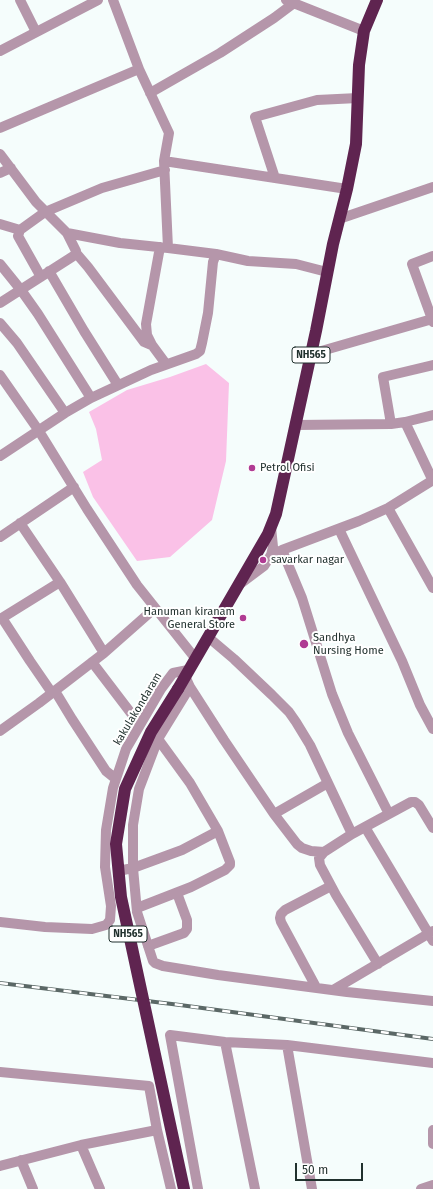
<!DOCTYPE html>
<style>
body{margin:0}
#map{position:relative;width:433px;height:1189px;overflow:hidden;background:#f5fdfc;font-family:"Fira Sans",sans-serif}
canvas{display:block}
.scale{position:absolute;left:295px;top:1163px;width:68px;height:18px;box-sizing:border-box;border:2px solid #21312e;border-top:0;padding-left:5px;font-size:12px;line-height:14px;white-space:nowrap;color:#21312e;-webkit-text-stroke:3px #fff;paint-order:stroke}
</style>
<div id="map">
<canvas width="433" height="1189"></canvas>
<div class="scale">50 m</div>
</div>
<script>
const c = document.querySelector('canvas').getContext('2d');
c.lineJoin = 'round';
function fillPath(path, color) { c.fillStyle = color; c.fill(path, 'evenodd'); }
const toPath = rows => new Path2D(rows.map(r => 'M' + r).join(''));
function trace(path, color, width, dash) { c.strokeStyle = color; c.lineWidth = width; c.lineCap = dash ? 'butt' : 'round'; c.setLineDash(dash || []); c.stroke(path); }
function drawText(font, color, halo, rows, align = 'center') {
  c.font = font + ' "Fira Sans",sans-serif'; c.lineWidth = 4; c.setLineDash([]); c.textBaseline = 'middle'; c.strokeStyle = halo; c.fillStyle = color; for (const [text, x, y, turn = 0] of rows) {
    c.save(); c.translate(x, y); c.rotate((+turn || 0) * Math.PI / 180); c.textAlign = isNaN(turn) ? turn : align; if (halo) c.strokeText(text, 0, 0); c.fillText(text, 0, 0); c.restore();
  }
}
fillPath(toPath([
 [206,364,229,383,226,461,212,520,170,557,137,561,93,497,83,472,102,460,96,429,89,412,127,390,170,377]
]), '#fac1e7');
trace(toPath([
 [20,0,36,32],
 [113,0,139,69],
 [286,0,364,31],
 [0,51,98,0],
 [150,93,220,53,274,18,294,3],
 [0,128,139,69,169,133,164,161],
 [0,154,36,202,67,233,120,243,168,248],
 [0,173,11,168],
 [275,178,255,117,317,100,358,98],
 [339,219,433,187],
 [0,224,20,230],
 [160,247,146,324,147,335,152,345,166,364],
 [76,253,88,267,144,342,151,345],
 [216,254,168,248,164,161,347,189],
 [433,256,412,264,432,319,433,318],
 [0,264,21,290,38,314,91,398],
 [49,271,84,331,118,385],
 [41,277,18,236,20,230,45,212,102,188,165,170],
 [0,303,75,255,76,251,67,233],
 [0,323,17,343,65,413],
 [311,354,432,319,433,322],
 [0,375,39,431,87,509,137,585,195,658],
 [405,422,433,415],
 [391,424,383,377,433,365],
 [296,425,391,424,405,422,433,481],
 [0,456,65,413,91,398,151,370,196,354,200,351,202,343,208,313,213,262,216,254,248,261,296,264,327,272],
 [388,508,433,588],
 [20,523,60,582,104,653],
 [339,529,402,661,420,705,433,729],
 [0,537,74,487],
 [282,550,302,598,332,694,348,733,389,814],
 [271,555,282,550,359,521,388,508,433,480],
 [240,584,264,566,271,555,273,547,271,527],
 [208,637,234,659,272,695,289,712,296,722,310,745,352,834],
 [92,662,140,725],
 [185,676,190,687,158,739,139,789,133,825,133,868,137,912,153,961,155,963,163,966,218,975,347,992,433,1001],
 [190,687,224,740,274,814,328,783],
 [55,691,72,719,106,771,116,779],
 [52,693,30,661,2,618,60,582],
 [0,731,39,703,104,653,155,608],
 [274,814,297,844,302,848,311,851,324,852],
 [365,827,433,941],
 [118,871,133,868,182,850,218,831],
 [137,908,191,887,225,870,230,865,230,862,218,831,190,783,158,739],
 [0,922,45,927,92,929,106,925,110,920,111,906,105,867,106,830,113,788,126,749,161,689,173,673,188,670],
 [148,946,184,933,187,929,187,920,177,893],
 [378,964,336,895,320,865,319,858,324,852,352,834,411,802,415,802,419,805,433,828],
 [316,987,281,922,280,918,281,914,285,910,331,886],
 [333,990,433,931],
 [225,1042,255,1189],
 [287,1045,312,1189],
 [0,1072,149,1086,157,1130,171,1189],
 [433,1130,433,1144],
 [81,1145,100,1189],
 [21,1160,33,1189],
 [0,1166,81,1145,157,1130],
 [198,1189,170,1035,225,1042,287,1045,433,1063],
 [421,1189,433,1185]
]), '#b596aa', 10);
trace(toPath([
 [178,689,268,534,276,514,316,331,333,244,347,189,356,144,359,65,364,31,377,0]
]), '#5f2450', 12);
const rail = toPath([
 [0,983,180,1005,433,1039]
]);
trace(rail, '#5b6866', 4);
trace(rail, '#fff', 2.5, [8]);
trace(toPath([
 [178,689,151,732,125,789,116,844,121,897,184,1189]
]), '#5f2450', 12);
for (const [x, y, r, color] of [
 [252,468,4,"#b03b93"],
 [263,560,4,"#b03b93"],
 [243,618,4,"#b03b93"],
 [304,644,5,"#b03b93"]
]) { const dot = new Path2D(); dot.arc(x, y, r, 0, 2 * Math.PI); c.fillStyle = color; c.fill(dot); trace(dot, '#fff', 1.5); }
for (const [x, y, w] of [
 [311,355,38],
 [128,934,38]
]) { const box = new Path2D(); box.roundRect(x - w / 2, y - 8, w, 16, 3); c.fillStyle = '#fff'; c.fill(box); trace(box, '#21312e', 1); }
drawText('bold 10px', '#21312e', null, [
 ["NH565",311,355],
 ["NH565",128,934]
]);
drawText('11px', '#21312e', '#fff', [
 ["Petrol Ofisi",260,468],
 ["savarkar nagar",271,560],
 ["Hanuman kiranam",235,612,"right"],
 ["General Store",235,625,"right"],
 ["Sandhya",313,638],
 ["Nursing Home",313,651]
], 'left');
drawText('11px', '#21312e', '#fff', [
 ["kakulakondaram",138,709,-59]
]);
</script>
